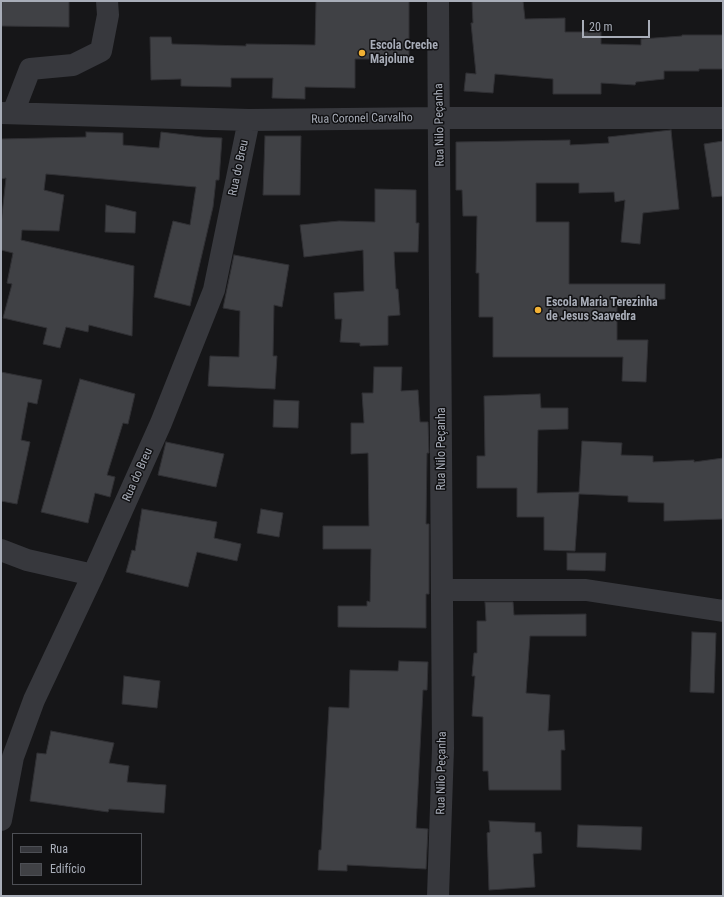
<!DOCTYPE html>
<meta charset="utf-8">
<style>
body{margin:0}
#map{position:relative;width:724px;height:897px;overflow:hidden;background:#161618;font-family:"Roboto Condensed",sans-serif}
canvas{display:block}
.frame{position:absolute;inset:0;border:2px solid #a8adb8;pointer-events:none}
.legend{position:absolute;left:12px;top:833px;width:130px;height:52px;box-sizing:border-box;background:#111113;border:1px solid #4d4f55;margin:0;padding:5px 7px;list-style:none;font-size:12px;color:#a8adb8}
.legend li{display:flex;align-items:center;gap:8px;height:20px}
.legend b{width:20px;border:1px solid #4d4f55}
.scale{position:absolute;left:582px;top:20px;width:68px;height:18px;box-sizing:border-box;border:2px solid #a8adb8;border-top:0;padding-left:5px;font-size:12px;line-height:14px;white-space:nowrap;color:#a8adb8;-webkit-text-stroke:3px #111113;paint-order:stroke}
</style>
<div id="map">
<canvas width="724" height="897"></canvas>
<div class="frame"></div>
<ul class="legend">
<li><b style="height:5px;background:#37383d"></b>Rua</li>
<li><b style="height:11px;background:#404145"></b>Edifício</li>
</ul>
<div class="scale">20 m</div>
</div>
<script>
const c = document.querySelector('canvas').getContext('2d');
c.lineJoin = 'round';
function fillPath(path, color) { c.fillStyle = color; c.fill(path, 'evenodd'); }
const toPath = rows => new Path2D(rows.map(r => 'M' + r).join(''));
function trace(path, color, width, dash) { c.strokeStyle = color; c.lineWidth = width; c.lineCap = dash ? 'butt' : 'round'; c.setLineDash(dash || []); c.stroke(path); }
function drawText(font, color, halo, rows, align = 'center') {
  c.font = font + ' "Roboto Condensed",sans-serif'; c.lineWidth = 3; c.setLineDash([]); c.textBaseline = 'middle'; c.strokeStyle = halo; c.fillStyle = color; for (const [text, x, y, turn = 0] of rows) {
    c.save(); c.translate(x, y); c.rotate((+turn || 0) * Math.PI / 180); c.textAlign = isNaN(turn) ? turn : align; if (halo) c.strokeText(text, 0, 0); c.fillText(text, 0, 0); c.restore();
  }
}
const building = toPath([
 [2,1,69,1,69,27,1,26,2,1],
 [316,1,409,1,409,59,355,59,355,88,305,87,305,99,272,98,273,78,231,78,231,87,181,86,181,79,151,80,150,37,171,37,172,44,246,46,246,44,315,45,316,1],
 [472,1,523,1,525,19,565,18,565,32,601,32,601,44,641,45,641,39,682,36,682,35,723,35,723,69,699,69,699,71,664,71,664,79,636,82,635,85,601,83,601,94,553,94,553,79,495,74,493,93,464,91,466,73,476,74,471,23,473,23,472,1],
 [671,130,679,209,643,213,640,244,621,242,625,200,615,202,614,192,579,193,579,183,536,183,536,222,569,222,569,284,665,284,665,299,617,302,617,340,648,340,646,382,622,381,623,357,493,357,493,317,479,317,479,273,476,273,477,216,463,216,462,190,456,190,456,142,570,140,570,145,609,143,608,137,671,130],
 [86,132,123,133,123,145,159,148,161,132,202,137,222,138,219,180,216,180,213,207,190,306,154,297,173,221,190,225,196,187,46,174,44,190,64,195,59,231,22,230,21,240,134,266,132,336,89,325,88,332,66,327,60,348,43,344,47,328,3,318,12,284,7,283,13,253,1,250,1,224,6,178,1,179,1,139,86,137,86,132],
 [265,136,301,136,300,195,263,195,265,136],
 [723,141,723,196,712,197,704,144,723,141],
 [375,189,416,190,416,223,419,223,418,252,394,252,396,289,398,289,400,315,388,316,388,345,360,346,360,343,340,342,342,319,335,319,334,293,364,291,363,250,304,257,300,225,339,221,375,222,375,189],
 [106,205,136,212,135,233,105,232,106,205],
 [234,255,289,265,282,307,274,305,273,356,277,356,275,389,208,386,210,356,239,357,240,311,223,308,234,255],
 [374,367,402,367,401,391,418,390,420,422,428,422,429,453,427,453,426,524,429,524,429,594,426,594,426,628,338,627,338,606,367,606,367,601,370,602,371,549,323,549,323,526,369,526,368,453,351,454,351,423,364,423,362,393,373,393,374,367],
 [1,372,42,380,37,404,28,402,21,440,30,442,17,504,1,501,1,372],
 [80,379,135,394,128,424,123,423,107,475,115,477,110,497,95,493,88,523,41,512,80,379],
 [540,394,541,408,568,408,568,429,538,430,537,493,579,492,582,441,622,443,621,455,653,456,653,462,694,460,694,462,723,458,723,519,664,521,664,503,628,502,628,496,579,494,575,551,544,550,544,517,517,517,517,488,477,488,477,456,485,456,484,396,540,394],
 [274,400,299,401,298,428,273,427,274,400],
 [166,442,224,454,216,487,158,475,166,442],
 [142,509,217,522,214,538,241,544,237,561,197,552,188,587,126,572,132,550,135,551,142,509],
 [261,509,283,513,279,537,257,533,261,509],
 [567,553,606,553,605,571,567,570,567,553],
 [485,602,513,602,514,615,586,614,586,636,530,636,526,693,550,695,548,731,564,730,565,750,561,750,561,790,489,790,488,771,483,771,483,717,472,716,475,676,472,676,474,653,477,653,477,621,486,621,485,602],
 [692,632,716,633,714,693,690,692,692,632],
 [399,661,428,662,427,690,423,690,416,828,428,829,426,869,347,865,347,871,318,870,319,850,321,850,329,707,349,708,350,670,398,671,399,661],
 [124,676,160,681,157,708,122,704,124,676],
 [51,731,114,743,109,763,129,766,127,782,166,785,164,813,109,809,108,812,30,801,37,753,46,754,51,731],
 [489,821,535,823,535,832,541,832,542,853,533,854,535,887,489,890,487,833,490,832,489,821],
 [578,825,642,827,641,850,577,847,578,825]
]);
fillPath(building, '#404145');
trace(building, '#303034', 1);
trace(toPath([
 [1,113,249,120,440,118,723,118],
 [13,113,30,69,73,65,101,51,108,15,107,1],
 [1,550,27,560,93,575],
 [443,590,586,590,723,611],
 [1,820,13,757,34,700,93,575,161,423,214,290,249,120],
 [438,896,443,748,438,1]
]), '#37383d', 22);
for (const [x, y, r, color] of [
 [362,53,4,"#f2b134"],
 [538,310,4,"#f2b134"]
]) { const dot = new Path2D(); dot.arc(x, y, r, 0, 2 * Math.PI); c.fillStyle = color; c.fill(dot); trace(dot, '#111113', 1.5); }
drawText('bold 12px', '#a8adb8', '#111113', [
 ["Escola Creche",370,46],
 ["Majolune",370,60],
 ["Escola Maria Terezinha",546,303],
 ["de Jesus Saavedra",546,317]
], 'left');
drawText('12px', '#a8adb8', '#111113', [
 ["Rua Coronel Carvalho",362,119,-1],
 ["Rua Nilo Peçanha",440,125,-91],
 ["Rua do Breu",239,168,-78],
 ["Rua Nilo Peçanha",442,449,-90],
 ["Rua do Breu",138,475,-66],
 ["Rua Nilo Peçanha",442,773,-89]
]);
</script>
